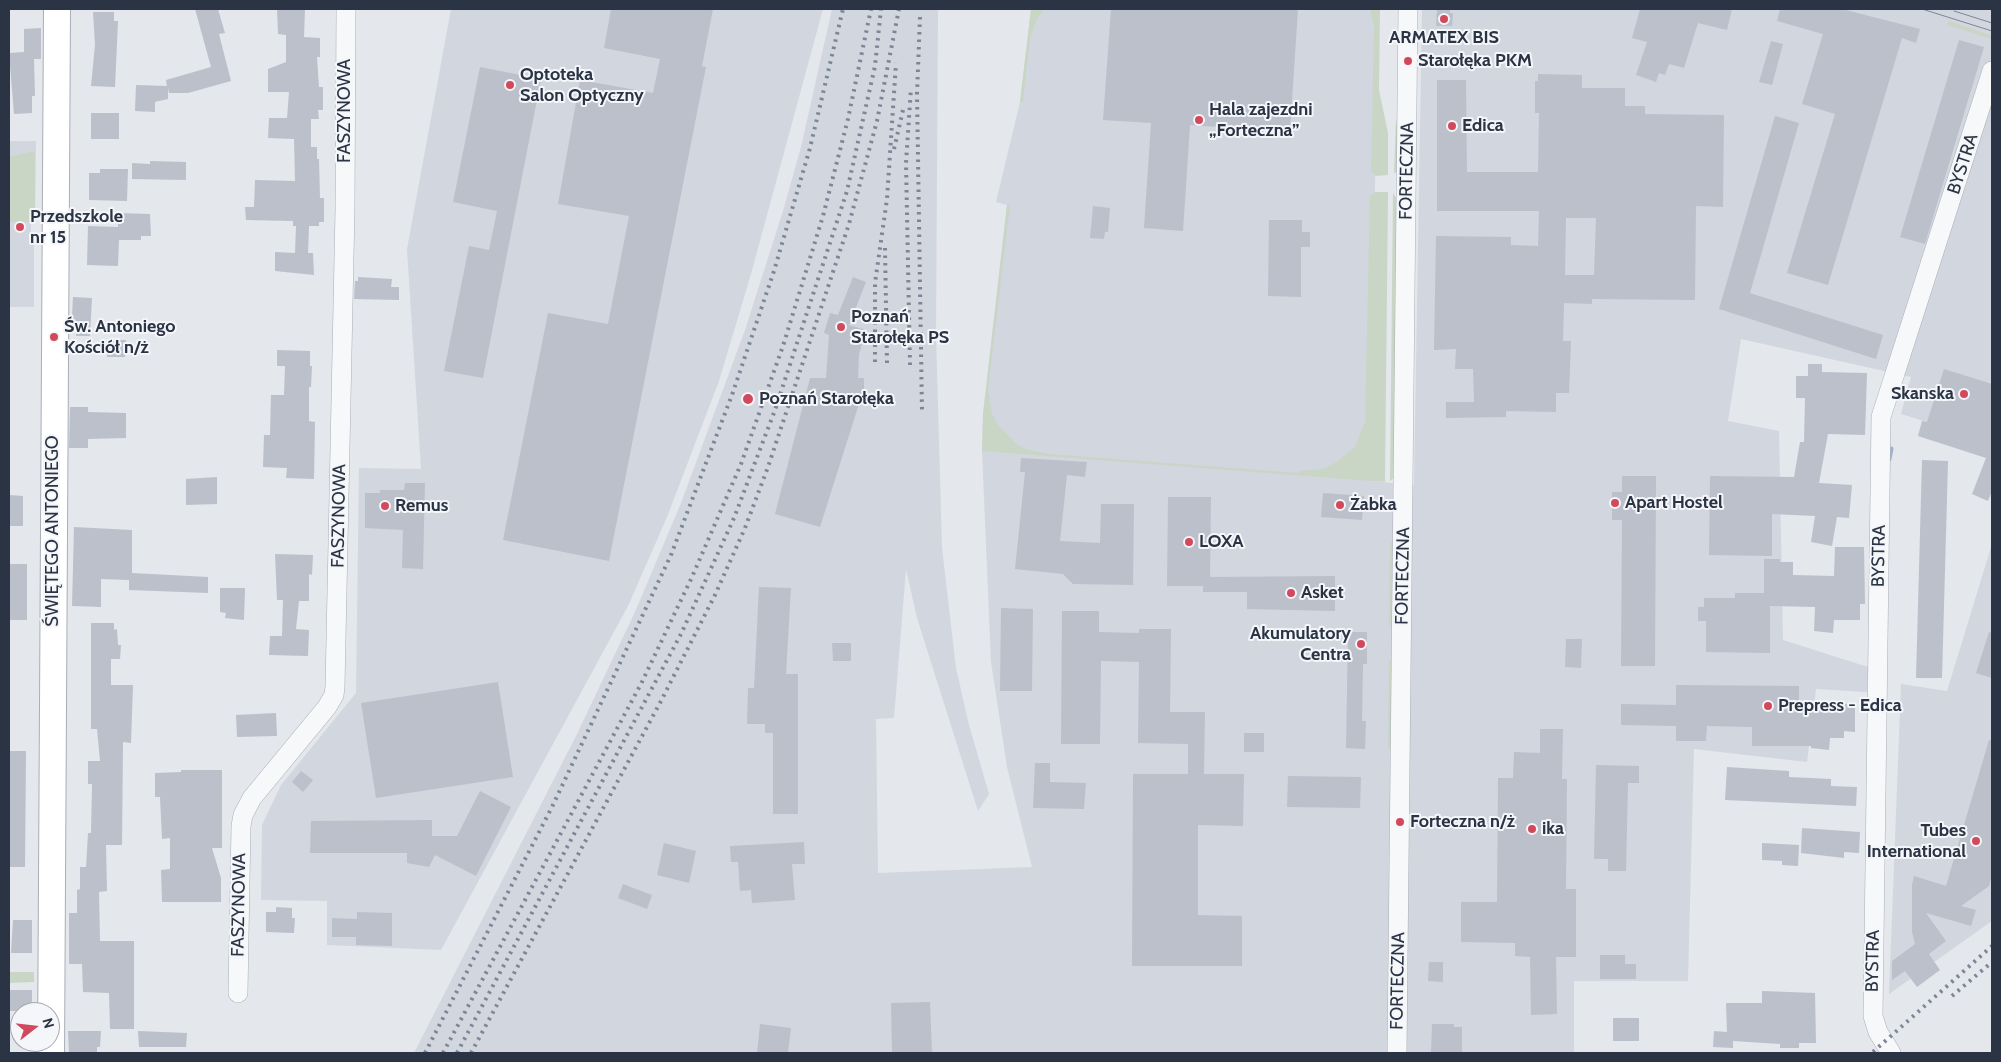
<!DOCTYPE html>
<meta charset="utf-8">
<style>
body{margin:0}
#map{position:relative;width:2001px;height:1062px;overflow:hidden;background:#e4e7ec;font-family:Cabin,sans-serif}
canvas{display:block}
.frame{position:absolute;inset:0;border:10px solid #2b3445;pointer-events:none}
.north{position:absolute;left:10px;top:1002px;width:50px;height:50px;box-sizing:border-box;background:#f4f6f9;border:1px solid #a4a8b1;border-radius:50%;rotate:74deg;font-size:14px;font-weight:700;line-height:20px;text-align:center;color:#2b3445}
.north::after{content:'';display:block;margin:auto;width:18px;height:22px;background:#d1495b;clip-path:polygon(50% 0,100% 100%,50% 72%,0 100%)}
</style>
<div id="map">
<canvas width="2001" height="1062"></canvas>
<div class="frame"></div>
<div class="north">N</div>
</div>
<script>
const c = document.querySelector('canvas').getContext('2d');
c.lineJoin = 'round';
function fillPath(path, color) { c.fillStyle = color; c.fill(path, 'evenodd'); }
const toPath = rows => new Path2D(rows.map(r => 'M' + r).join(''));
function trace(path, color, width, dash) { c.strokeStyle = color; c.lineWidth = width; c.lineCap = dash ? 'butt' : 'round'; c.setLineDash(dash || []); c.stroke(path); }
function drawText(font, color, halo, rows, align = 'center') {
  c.font = font + ' Cabin,sans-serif'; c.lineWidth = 4; c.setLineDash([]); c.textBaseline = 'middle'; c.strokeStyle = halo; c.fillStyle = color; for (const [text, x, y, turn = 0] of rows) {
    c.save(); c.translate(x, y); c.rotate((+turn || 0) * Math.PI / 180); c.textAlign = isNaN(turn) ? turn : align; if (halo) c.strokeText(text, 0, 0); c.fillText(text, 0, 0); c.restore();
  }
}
fillPath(toPath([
 [451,9,823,9,751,274,719,381,667,517,628,606,441,950,327,945,327,901,261,900,262,825,281,785,356,693,359,468,421,469,407,249],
 [832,9,938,9,936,335,942,548,956,668,969,725,989,794,978,811,917,618,906,569,894,718,876,719,878,873,1032,867,1007,767,991,662,982,451,983,414,1007,205,996,202,1020,102,1031,9,1378,9,1370,481,1414,485,1422,9,1992,9,1992,446,1959,432,1901,414,1911,377,1741,339,1728,421,1779,431,1783,640,1868,667,1867,692,1816,689,1807,762,1694,749,1688,981,1574,981,1574,1053,414,1053,577,734,635,612,681,503,745,330,783,211,801,147],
 [9,141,36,141,35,218,31,222,31,233,34,237,34,307,9,307],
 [1992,544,1992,921,1889,994,1901,684,1947,691]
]), '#d2d6de');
fillPath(toPath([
 [1031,9,1044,9,1037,19,1030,39,1023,102,1020,102],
 [1370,9,1380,9,1379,90,1388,133,1388,175,1376,176,1371,171,1374,27],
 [1949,21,1992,36,1992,39,1947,25],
 [1396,119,1398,132,1399,171,1394,173],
 [35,151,35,218,31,222,9,222,9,157],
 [1375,192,1388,192,1385,482,982,451,983,414,1007,205,1010,205,988,390,992,414,998,425,1015,443,1025,449,1049,454,1298,473,1299,471,1323,469,1335,463,1355,447,1365,422,1370,196],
 [1393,193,1397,199,1395,477,1390,481],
 [1390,541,1393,543,1394,625,1389,625],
 [1389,660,1393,660,1393,746,1388,750],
 [9,972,34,972,34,982,9,983]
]), '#c9d6c5');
trace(toPath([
 [1889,459,1891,449]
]), '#9fb4cc', 5);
fillPath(toPath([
 [195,9,218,9,225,33,219,34,231,81,188,93,169,93,168,88,168,99,155,102,155,112,135,111,136,85,167,86,166,80,211,67],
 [277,9,305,9,304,37,320,38,320,57,317,57,319,87,323,87,323,110,318,110,319,119,311,119,311,147,317,147,317,159,319,159,320,198,324,198,324,222,319,222,319,226,309,226,308,253,313,253,314,275,275,271,275,252,295,253,296,226,293,226,293,221,246,220,245,207,254,207,255,180,295,181,294,139,268,138,269,118,287,118,289,92,268,92,268,69,286,62,286,35,278,34],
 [611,9,713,9,702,66,706,67,609,561,503,540,548,313,608,324,629,216,558,204,580,80,653,93,660,59,604,48],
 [1111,9,1298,9,1290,132,1190,125,1183,231,1144,228,1151,123,1103,120],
 [1437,9,1450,9,1450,13,1453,13,1452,26,1436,26],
 [1640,9,1732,9,1727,30,1698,23,1684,68,1669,64,1665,75,1659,73,1656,82,1636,75,1647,42,1632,38],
 [1780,9,1842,9,1920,29,1916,43,1902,38,1828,285,1787,273,1835,114,1802,104,1823,34,1777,21],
 [93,12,114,12,114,21,118,21,115,87,91,86,95,45],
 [41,28,41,59,34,59,35,96,32,96,32,113,14,114,9,53,24,52,24,29],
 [1959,40,1984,47,1925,244,1900,237],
 [1771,41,1783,44,1772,85,1759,82],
 [480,67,541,79,483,378,444,371,469,246,489,250,497,211,453,202],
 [1538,74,1582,75,1582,88,1625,88,1625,106,1645,106,1645,114,1724,115,1723,207,1696,206,1695,300,1592,299,1592,304,1564,303,1563,341,1571,341,1569,393,1556,393,1556,412,1506,411,1506,417,1446,418,1446,402,1474,402,1473,369,1455,369,1456,349,1434,350,1436,236,1511,237,1511,245,1538,246,1539,211,1437,211,1437,80,1466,80,1467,172,1538,172,1539,113,1535,113,1535,81,1538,81],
 [1566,218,1596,218,1594,275,1565,275],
 [91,113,119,113,119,139,91,139],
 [1775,116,1799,123,1750,293,1883,335,1876,359,1719,309],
 [150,161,186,162,186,180,132,179,132,163,150,164],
 [100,169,128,169,127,201,89,200,89,173,100,173],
 [1093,206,1110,208,1108,232,1105,232,1104,239,1090,238],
 [118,213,150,214,151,236,141,236,141,240,119,240,118,266,87,265,88,226,118,227],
 [1269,220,1302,220,1302,232,1310,232,1310,247,1301,247,1301,297,1268,296],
 [358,277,392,279,391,287,399,287,399,300,354,299,355,281,358,281],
 [853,277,866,282,849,325,866,330,859,354,858,378,864,378,864,388,820,527,775,514,810,378,826,378,829,335,824,333,830,313,838,315],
 [73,297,92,298,90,336,76,336,76,325,73,325,72,316],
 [107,340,126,340,125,357,107,357],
 [277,350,310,351,310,366,312,366,311,387,309,387,309,421,315,422,314,479,286,478,287,468,263,467,264,435,270,435,271,395,284,395,285,366,277,366],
 [1808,364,1822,364,1822,372,1867,373,1865,435,1828,434,1819,483,1852,485,1849,518,1837,517,1832,546,1811,542,1815,516,1772,514,1772,556,1709,555,1710,476,1794,477,1800,442,1804,442,1805,398,1796,398,1796,376,1808,376],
 [1944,369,1992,384,1992,491,1988,501,1972,494,1986,458,1918,436,1922,421,1927,422],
 [70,407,88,407,88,412,126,413,126,438,88,439,88,448,69,448],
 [1021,458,1087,462,1085,477,1067,475,1060,541,1100,543,1101,504,1134,504,1133,585,1073,584,1063,574,1015,569,1025,472,1020,472],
 [1922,460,1948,461,1942,678,1916,678],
 [1622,476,1656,476,1655,666,1621,666,1622,520,1612,520,1612,492,1622,492],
 [217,477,217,504,186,505,186,479],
 [405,483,425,483,423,569,402,568,403,530,365,528,365,493,380,493,380,490,404,490],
 [1323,493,1364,496,1362,520,1321,517],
 [9,495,23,496,23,526,9,526],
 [1168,497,1211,497,1210,577,1335,576,1335,611,1247,609,1247,592,1203,592,1203,586,1167,586],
 [74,527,132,530,132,573,208,577,208,593,129,590,129,580,101,579,101,607,72,606],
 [1835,547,1864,547,1865,604,1860,604,1860,620,1834,620,1833,633,1814,631,1815,607,1770,606,1770,653,1706,652,1706,621,1698,621,1698,607,1704,607,1704,598,1735,598,1735,593,1764,593,1764,559,1780,559,1780,562,1793,562,1793,575,1834,576],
 [275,554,313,555,312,575,309,574,309,601,299,601,296,629,309,630,308,656,269,655,270,636,282,636,283,600,277,600],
 [9,564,27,564,27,620,9,620],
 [759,587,791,588,786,674,798,674,798,814,773,814,773,733,765,733,765,724,747,724,748,688,754,688],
 [220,588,245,588,244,620,225,618,226,613,220,612],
 [1001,608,1033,609,1032,691,1000,691],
 [1062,611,1099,611,1099,632,1139,633,1139,629,1171,629,1170,712,1205,712,1204,774,1244,774,1243,826,1198,825,1198,915,1242,916,1242,966,1132,966,1133,774,1188,774,1188,744,1138,743,1139,662,1101,661,1100,744,1061,744],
 [91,623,114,623,114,630,117,629,118,645,121,645,120,659,111,659,111,685,133,685,131,743,123,742,122,845,106,845,107,891,99,892,100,941,134,941,134,1029,110,1029,109,993,83,992,82,964,69,964,69,913,77,913,77,890,80,889,80,867,86,867,88,833,91,833,92,784,88,784,88,761,100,761,97,729,91,729],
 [1348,632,1367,632,1367,664,1363,664,1362,721,1366,721,1365,749,1346,748],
 [1989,632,1992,633,1992,678,1976,673],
 [1566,639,1582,639,1581,668,1565,667],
 [832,643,851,643,851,661,833,661],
 [498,682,513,777,376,798,361,703],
 [1676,685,1799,686,1799,703,1855,704,1855,732,1844,731,1844,738,1830,738,1829,750,1811,748,1811,746,1752,746,1752,727,1707,726,1706,741,1676,741,1676,726,1621,725,1621,704,1676,705],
 [276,713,277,736,237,737,236,715],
 [1540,729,1563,729,1562,779,1567,779,1566,889,1576,889,1576,957,1556,957,1557,1014,1531,1015,1530,957,1515,956,1515,943,1461,942,1461,902,1497,902,1498,778,1513,778,1514,752,1540,753],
 [1244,733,1264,733,1264,752,1244,752],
 [1989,740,1992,740,1992,874,1989,886,1961,906,1976,910,1971,926,1926,913,1946,941,1929,954,1940,970,1917,987,1905,971,1892,980,1892,961,1915,944,1912,932,1912,885,1914,876,1946,886],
 [9,751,26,751,25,867,9,867],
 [1035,763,1050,763,1050,782,1086,783,1084,809,1033,808],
 [1596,765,1639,766,1639,783,1628,783,1626,871,1608,871,1608,859,1594,859],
 [1727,767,1789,771,1789,777,1831,779,1831,786,1857,787,1856,806,1725,800],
 [181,770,222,770,222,848,212,848,221,878,221,902,162,902,161,870,170,869,170,838,162,839,160,797,155,797,155,773,181,772],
 [301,771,313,780,303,792,292,782],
 [1288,776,1361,777,1360,808,1287,807],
 [480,791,511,807,476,876,435,855,429,867,407,863,407,853,310,853,311,821,432,820,432,836,457,836],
 [1802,828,1860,832,1859,853,1844,852,1844,858,1801,853],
 [804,842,805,864,792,864,795,900,752,903,751,890,740,891,738,862,731,862,730,846],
 [664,843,696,851,689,883,657,875],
 [1762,843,1799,845,1798,866,1782,865,1782,861,1762,860],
 [623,884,652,895,647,909,618,898],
 [276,907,292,908,292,918,295,918,294,933,266,932,266,912,276,912],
 [357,912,392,913,392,946,356,945,356,937,332,937,332,918,357,919],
 [13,920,32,920,32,953,11,953],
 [1600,955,1625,955,1625,964,1636,964,1636,979,1600,979],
 [1429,962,1443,962,1443,982,1428,981],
 [9,990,32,990,32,1011,9,1011],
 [1762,991,1815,993,1816,1043,1799,1043,1799,1048,1780,1048,1780,1044,1733,1041,1733,1048,1713,1047,1714,1031,1727,1032,1726,1003,1762,1003],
 [930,1002,932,1053,892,1053,891,1003],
 [1613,1018,1639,1018,1639,1041,1613,1041],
 [760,1024,791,1028,788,1053,757,1053],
 [1432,1024,1454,1024,1454,1027,1462,1027,1462,1053,1431,1053],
 [68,1031,101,1031,100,1047,97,1047,97,1053,69,1053],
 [138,1031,187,1033,186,1047,139,1047]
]), '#bbc0ca');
const street = toPath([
 [238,993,241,826,243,815,252,798,327,707,334,695,335,687,345,209,346,9],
 [1397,1053,1408,9],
 [1891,1053,1878,1032,1873,1016,1881,417,1992,71]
]);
const secondary = toPath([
 [51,1053,57,9]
]);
trace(street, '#a9aeb7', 20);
trace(secondary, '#a9aeb7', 28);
trace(street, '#f7f8fa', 19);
trace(secondary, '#fff', 26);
trace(toPath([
 [1922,9,1992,31],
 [1954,11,1992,23]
]), '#7d8696', 1);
trace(toPath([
 [920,17,917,94,922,412],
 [894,149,903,110],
 [885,248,887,363],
 [875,362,875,283,887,199,896,63],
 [910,365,906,163,911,88],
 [1952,996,1992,962],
 [1873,1052,1992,946],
 [425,1053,552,807,671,555,732,395,774,271,810,148,843,9],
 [443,1053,642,682,692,577,741,464,783,346,823,216,848,119,871,9],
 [457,1053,681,634,734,518,775,410,847,191,875,66,881,9],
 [471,1053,661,701,715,595,745,528,768,467,849,224,877,121,899,9]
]), '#7d8696', 4, [2.5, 5]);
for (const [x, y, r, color] of [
 [1444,19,5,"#d1495b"],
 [1408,61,5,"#d1495b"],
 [510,85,5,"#d1495b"],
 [1199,120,5,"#d1495b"],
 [1452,126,5,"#d1495b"],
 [20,227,5,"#d1495b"],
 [841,327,5,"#d1495b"],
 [54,337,5,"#d1495b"],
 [1964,394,5,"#d1495b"],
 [748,399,6,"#d1495b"],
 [1615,503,5,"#d1495b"],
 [1340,505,5,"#d1495b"],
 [385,506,5,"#d1495b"],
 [1189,542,5,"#d1495b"],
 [1291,593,5,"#d1495b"],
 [1361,644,5,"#d1495b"],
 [1768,706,5,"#d1495b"],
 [1400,822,5,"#d1495b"],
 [1532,829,5,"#d1495b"],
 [1976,841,5,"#d1495b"]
]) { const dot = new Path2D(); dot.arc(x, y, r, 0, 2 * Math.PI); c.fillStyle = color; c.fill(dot); trace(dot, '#f4f6f9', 2); }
drawText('bold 18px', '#2b3445', '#f4f6f9', [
 ["ARMATEX BIS",1444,38,"center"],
 ["Starołęka PKM",1418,61],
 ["Optoteka",520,75],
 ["Salon Optyczny",520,96],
 ["Hala zajezdni",1209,110],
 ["„Forteczna”",1209,131],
 ["Edica",1462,126],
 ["Przedszkole",30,217],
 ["nr 15",30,238],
 ["Poznań",851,317],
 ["Starołęka PS",851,338],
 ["Św. Antoniego",64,327],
 ["Kościół n/ż",64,348],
 ["Skanska",1954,394,"right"],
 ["Poznań Starołęka",759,399],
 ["Apart Hostel",1625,503],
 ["Żabka",1350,505],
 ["Remus",395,506],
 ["LOXA",1199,542],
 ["Asket",1301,593],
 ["Akumulatory",1351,634,"right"],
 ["Centra",1351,655,"right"],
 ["Prepress - Edica",1778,706],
 ["Forteczna n/ż",1410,822],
 ["ika",1542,829],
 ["Tubes",1966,831,"right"],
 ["International",1966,852,"right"]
], 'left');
drawText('18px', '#2b3445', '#f4f6f9', [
 ["FASZYNOWA",345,111,-90],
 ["BYSTRA",1963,164,-72],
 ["FORTECZNA",1407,171,-89],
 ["FASZYNOWA",339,516,-89],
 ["ŚWIĘTEGO ANTONIEGO",53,531,-90],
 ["BYSTRA",1879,556,-89],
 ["FORTECZNA",1403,576,-89],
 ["FASZYNOWA",239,905,-89],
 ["BYSTRA",1873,961,-89],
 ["FORTECZNA",1398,981,-89]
]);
</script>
